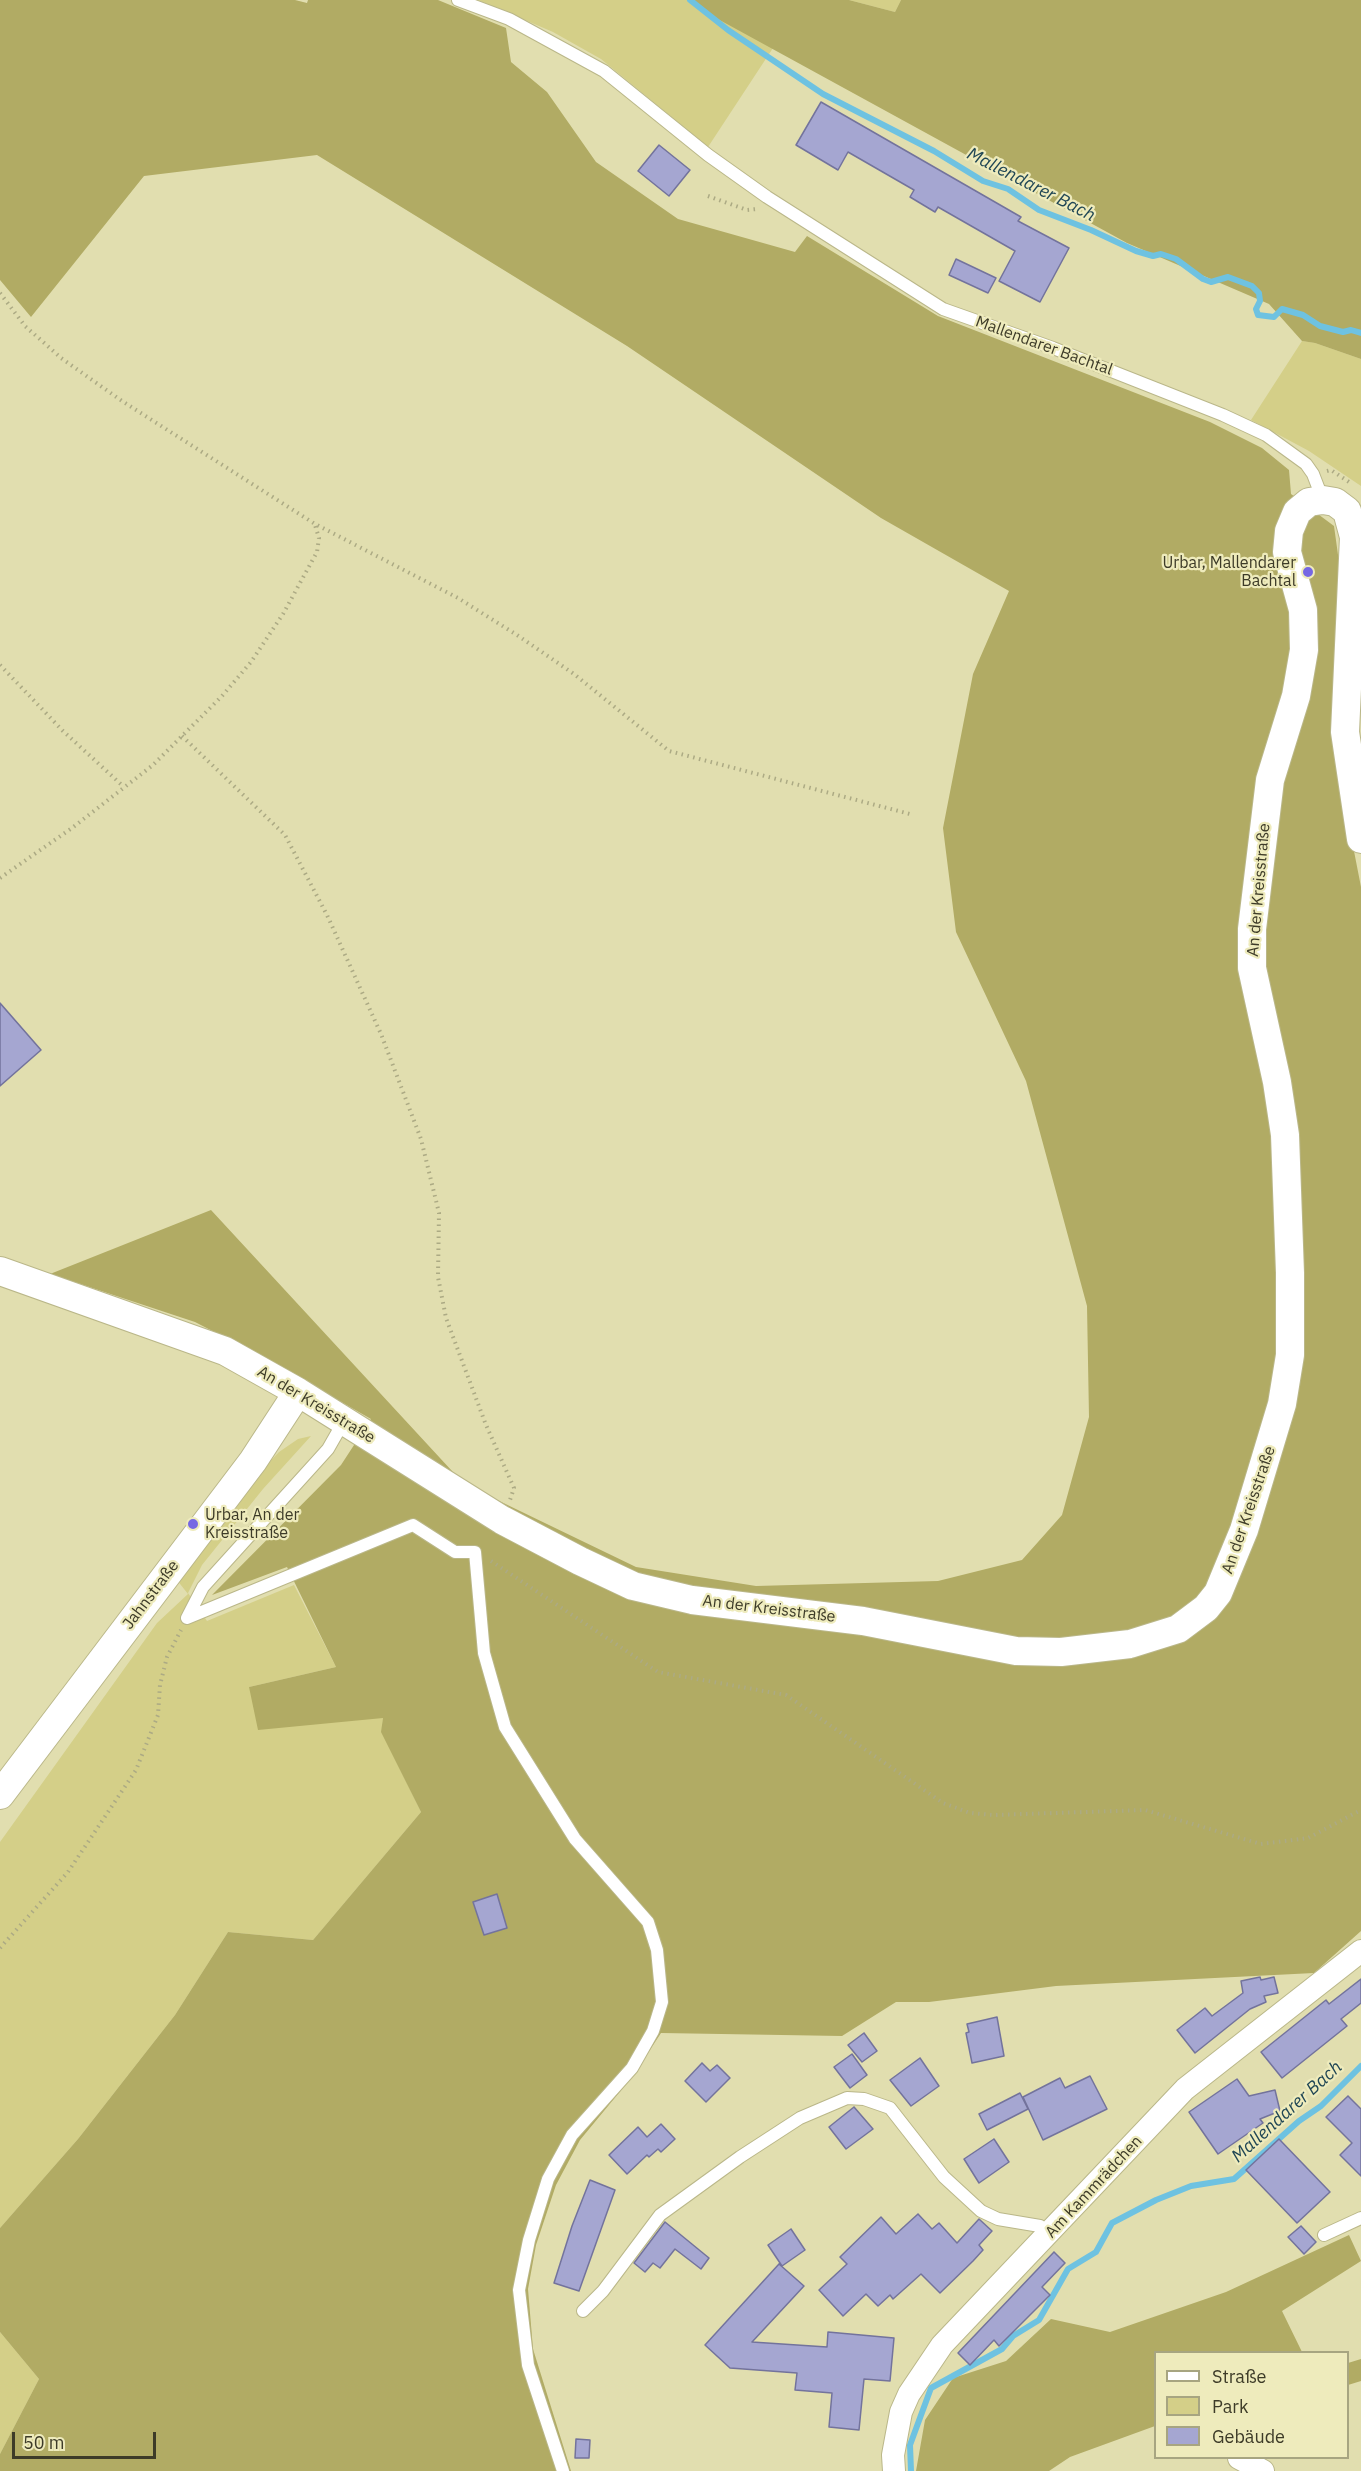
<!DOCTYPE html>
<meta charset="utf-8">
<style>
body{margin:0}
#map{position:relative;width:1361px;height:2471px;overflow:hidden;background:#e1deaf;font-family:"IBM Plex Sans",sans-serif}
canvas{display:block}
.legend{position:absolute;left:1154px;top:2351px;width:195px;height:108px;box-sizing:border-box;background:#eeebbc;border:2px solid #a7a581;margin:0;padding:8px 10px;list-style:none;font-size:18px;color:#3d3b28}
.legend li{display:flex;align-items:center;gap:12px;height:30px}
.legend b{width:30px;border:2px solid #a7a581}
.scale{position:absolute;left:12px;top:2432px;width:144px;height:27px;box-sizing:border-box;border:3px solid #3d3b28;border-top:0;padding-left:8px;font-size:18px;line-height:21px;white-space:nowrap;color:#3d3b28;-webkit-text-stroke:4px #eeebbc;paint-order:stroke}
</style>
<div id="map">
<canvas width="1361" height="2471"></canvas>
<ul class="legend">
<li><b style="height:8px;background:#fff"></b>Straße</li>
<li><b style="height:16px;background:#d4cf88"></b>Park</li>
<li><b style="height:16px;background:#a5a6d1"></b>Gebäude</li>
</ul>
<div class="scale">50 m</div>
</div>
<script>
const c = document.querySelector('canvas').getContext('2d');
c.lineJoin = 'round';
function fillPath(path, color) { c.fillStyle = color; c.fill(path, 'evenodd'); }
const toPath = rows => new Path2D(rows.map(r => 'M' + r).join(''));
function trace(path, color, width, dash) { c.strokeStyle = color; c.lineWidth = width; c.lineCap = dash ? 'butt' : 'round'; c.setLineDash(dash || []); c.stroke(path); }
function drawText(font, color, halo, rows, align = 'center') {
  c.font = font + ' "IBM Plex Sans",sans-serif'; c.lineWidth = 4.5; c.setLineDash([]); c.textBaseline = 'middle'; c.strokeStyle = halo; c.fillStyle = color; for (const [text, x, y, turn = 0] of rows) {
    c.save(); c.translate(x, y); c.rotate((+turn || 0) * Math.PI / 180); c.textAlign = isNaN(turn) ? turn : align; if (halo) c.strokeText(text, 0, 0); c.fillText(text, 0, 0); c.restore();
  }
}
fillPath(toPath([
 [478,0,689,0,773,48,708,147,601,59,553,32],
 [849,0,901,0,895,12],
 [1302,341,1315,343,1361,359,1361,486,1309,451,1251,420],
 [311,1436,263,1489,202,1565,188,1593,207,1621,294,1585,336,1667,249,1687,383,1718,382,1732,421,1812,313,1940,228,1932,175,2015,78,2139,0,2228,0,1842,157,1623,188,1594,173,1575,231,1502,279,1452,298,1439],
 [0,2332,39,2379,0,2454]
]), '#d4cf88');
fillPath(toPath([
 [0,0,295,0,307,3,308,0,438,0,506,28,511,62,547,92,596,162,678,219,795,252,807,236,938,316,1210,422,1262,448,1289,470,1291,494,1334,526,1343,591,1345,805,1361,887,1361,1931,1314,1973,1056,1986,929,2002,896,2002,842,2036,661,2033,632,2077,580,2140,556,2185,536,2245,528,2289,533,2349,571,2471,0,2471,0,2454,39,2379,0,2332,0,2228,78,2139,175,2015,228,1932,313,1940,421,1812,381,1732,383,1718,258,1730,249,1687,336,1667,287,1567,212,1595,341,1465,371,1419,261,1356,195,1322,50,1274,211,1210,464,1484,636,1567,756,1586,938,1581,1022,1560,1062,1515,1089,1417,1087,1306,1026,1081,956,932,943,828,973,674,1009,591,881,518,627,346,317,155,144,176,31,317,0,280],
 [689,0,849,0,895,12,901,0,1361,0,1361,359,1315,343,1302,341,1269,304,1127,243,716,18],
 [1349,2235,1361,2261,1282,2311,1302,2352,1156,2352,1155,2426,1070,2457,1049,2471,916,2471,925,2420,953,2378,1006,2361,1051,2319,1110,2332,1226,2292],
 [1361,2359,1361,2381,1348,2385,1348,2363]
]), '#b1ab64');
trace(toPath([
 [690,0,728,30,823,94,934,151,983,181,1008,189,1039,210,1091,230,1136,251,1153,256,1161,254,1176,259,1203,279,1211,282,1228,277,1252,286,1259,293,1260,301,1256,309,1258,315,1274,317,1282,309,1303,315,1320,326,1343,332,1351,330,1361,333],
 [911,2471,910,2445,931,2388,1002,2349,1013,2336,1039,2320,1068,2269,1096,2252,1112,2223,1156,2200,1191,2186,1234,2179,1299,2121,1321,2106,1361,2066]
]), '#6ec2e1', 6);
const building = toPath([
 [821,102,1021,217,1018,221,1069,248,1040,302,999,281,1015,251,938,207,935,212,910,197,914,190,848,152,838,170,796,145,821,102],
 [659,145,690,170,669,196,638,171,659,145],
 [956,259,996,278,988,293,949,275,956,259],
 [0,1003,41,1050,0,1086,0,1003],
 [497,1894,507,1928,484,1935,473,1902,497,1894],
 [1260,1977,1261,1980,1274,1977,1278,1993,1264,1996,1266,2002,1250,2009,1195,2053,1177,2030,1205,2008,1212,2016,1243,1993,1241,1981,1260,1977],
 [1361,1979,1361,2003,1341,2019,1347,2026,1282,2078,1261,2052,1326,2000,1329,2004,1361,1979],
 [997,2017,1004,2056,972,2063,966,2033,969,2032,967,2024,997,2017],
 [864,2033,877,2051,862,2062,848,2045,864,2033],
 [852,2054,867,2075,850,2088,834,2067,852,2054],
 [920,2058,939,2086,911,2106,890,2080,920,2058],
 [702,2063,710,2071,717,2065,730,2078,706,2102,685,2081,702,2063],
 [1090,2076,1107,2109,1043,2140,1023,2097,1060,2078,1065,2088,1090,2076],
 [1237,2079,1249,2096,1275,2090,1280,2111,1260,2119,1263,2123,1218,2154,1189,2112,1237,2079],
 [1020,2093,1028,2109,987,2130,979,2114,1020,2093],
 [1348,2096,1361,2109,1361,2176,1340,2155,1352,2143,1326,2117,1348,2096],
 [854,2107,873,2129,846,2149,829,2127,854,2107],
 [661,2124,675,2139,661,2152,658,2149,649,2157,647,2155,627,2174,609,2155,638,2127,647,2137,661,2124],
 [994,2139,1009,2162,979,2183,964,2159,994,2139],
 [1279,2139,1330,2192,1297,2223,1246,2170,1279,2139],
 [590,2180,615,2190,579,2291,554,2283,572,2226,590,2180],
 [918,2214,932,2229,939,2223,957,2243,979,2219,992,2231,979,2245,983,2250,973,2261,940,2293,921,2274,893,2299,890,2295,878,2306,866,2294,843,2316,819,2290,847,2264,840,2257,881,2217,896,2234,918,2214],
 [665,2222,709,2258,701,2269,675,2249,660,2268,653,2263,645,2272,634,2263,665,2222],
 [1301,2226,1316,2242,1304,2254,1288,2237,1301,2226],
 [791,2229,805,2250,782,2266,768,2245,791,2229],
 [1054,2252,1065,2263,1042,2287,1050,2295,999,2346,994,2340,970,2365,958,2353,1054,2252],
 [779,2264,804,2286,752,2342,827,2347,828,2332,894,2338,890,2381,864,2379,859,2430,829,2427,832,2393,795,2390,797,2373,730,2368,705,2345,779,2264],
 [576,2439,590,2440,589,2458,575,2458,576,2439]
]);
fillPath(building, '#a5a6d1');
trace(building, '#73739c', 1.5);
const service = toPath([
 [458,0,509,19,604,71,708,155,767,197,943,309,1053,348,1223,415,1266,435,1306,464,1313,474,1323,500],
 [187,1618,413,1525,455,1552,475,1552,484,1653,505,1727,575,1839,648,1922,657,1950,662,2002,653,2031,632,2068,572,2135,548,2179,529,2240,519,2290,528,2365,563,2471],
 [187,1618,203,1587,328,1449,344,1421],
 [1324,2235,1361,2218],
 [583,2311,603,2291,660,2215,740,2157,800,2118,847,2098,864,2099,890,2108,944,2177,981,2211,998,2219,1040,2226,1050,2234]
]);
const minor = toPath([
 [1239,2458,1263,2471],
 [894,2471,893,2455,901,2412,909,2394,942,2345,1185,2089,1361,1951]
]);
const tertiary = toPath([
 [0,1271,225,1351,298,1392,502,1520,580,1561,633,1586,692,1600,863,1621,1016,1651,1061,1652,1130,1644,1178,1629,1206,1608,1218,1593,1244,1530,1282,1404,1290,1355,1290,1273,1285,1135,1277,1082,1252,968,1252,929,1270,780,1296,696,1304,650,1303,610,1287,552,1289,531,1297,512,1309,502,1323,500,1335,502,1347,511,1354,537,1345,732,1361,839],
 [0,1795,253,1461,298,1392]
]);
trace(service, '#bab789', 14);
trace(minor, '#bab789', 24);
trace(tertiary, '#bab789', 30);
trace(toPath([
 [708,196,747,210,757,209],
 [0,293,25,326,61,358,122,401,315,524,458,598,517,635,574,674,669,751,910,814],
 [1327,471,1331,470,1349,482],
 [0,665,63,731,124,787],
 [182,736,285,835,327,915,381,1034,421,1139,439,1213,438,1277,446,1318,486,1425,514,1488,510,1500],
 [0,878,72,828,153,765,222,696,251,662,283,614,317,552,319,538,315,525],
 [491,1561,658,1672,786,1695,943,1803,970,1813,993,1815,1145,1810,1261,1844,1308,1838,1361,1810],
 [0,1948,68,1872,136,1770,158,1715,160,1685,167,1657,181,1630]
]), '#acaa84', 4, [1.5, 4.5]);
trace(service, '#fff', 12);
trace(minor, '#fff', 22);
trace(tertiary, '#fff', 28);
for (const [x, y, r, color] of [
 [1308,572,6,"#7668e3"],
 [193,1524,6,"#7668e3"]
]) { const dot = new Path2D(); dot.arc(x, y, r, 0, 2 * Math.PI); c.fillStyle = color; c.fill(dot); trace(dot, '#eeebbc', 2); }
drawText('16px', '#3d3b28', '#eeebbc', [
 ["Mallendarer Bachtal",1044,346,20],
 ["An der Kreisstraße",1259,890,-85],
 ["An der Kreisstraße",316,1405,31],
 ["An der Kreisstraße",1249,1510,-71],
 ["Jahnstraße",151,1595,-53],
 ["An der Kreisstraße",769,1609,7],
 ["Am Kammrädchen",1094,2187,-47]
]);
drawText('16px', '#3d3b28', '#eeebbc', [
 ["Urbar, Mallendarer",1296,563],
 ["Bachtal",1296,581],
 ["Urbar, An der",205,1515,"left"],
 ["Kreisstraße",205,1533,"left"]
], 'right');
drawText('italic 18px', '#214755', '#eeebbc', [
 ["Mallendarer Bach",1031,185,27],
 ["Mallendarer Bach",1287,2112,-42]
]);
</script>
